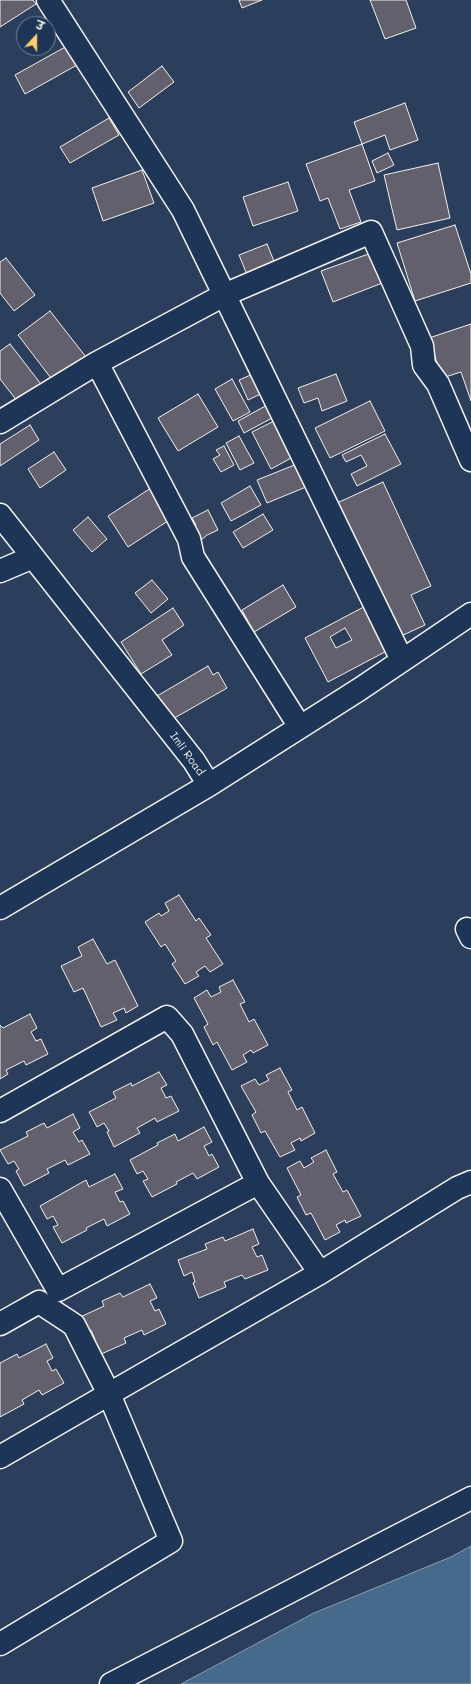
<!DOCTYPE html>
<meta charset="utf-8">
<style>
body{margin:0}
#map{position:relative;width:471px;height:1684px;overflow:hidden;background:#2b3e5b;font-family:Mali,"Playpen Sans Deva",sans-serif}
canvas{display:block}
.north{position:absolute;left:16px;top:16px;width:40px;height:40px;box-sizing:border-box;background:#1d3557;border:1px solid #738091;border-radius:50%;rotate:21deg;font-size:11px;font-weight:700;line-height:16px;text-align:center;color:#f4f1e8}
.north::after{content:'';display:block;margin:auto;width:14px;height:18px;background:#ffd166;clip-path:polygon(50% 0,100% 100%,50% 72%,0 100%)}
</style>
<div id="map">
<canvas width="471" height="1684"></canvas>
<div class="north">उ</div>
</div>
<script>
const c = document.querySelector('canvas').getContext('2d');
c.lineJoin = 'round';
function fillPath(path, color) { c.fillStyle = color; c.fill(path, 'evenodd'); }
const toPath = rows => new Path2D(rows.map(r => 'M' + r).join(''));
function trace(path, color, width, dash) { c.strokeStyle = color; c.lineWidth = width; c.lineCap = dash ? 'butt' : 'round'; c.setLineDash(dash || []); c.stroke(path); }
function drawText(font, color, halo, rows, align = 'center') {
  c.font = font + ' Mali,sans-serif'; c.lineWidth = 3; c.setLineDash([]); c.textBaseline = 'middle'; c.strokeStyle = halo; c.fillStyle = color; for (const [text, x, y, turn = 0] of rows) {
    c.save(); c.translate(x, y); c.rotate((+turn || 0) * Math.PI / 180); c.textAlign = isNaN(turn) ? turn : align; if (halo) c.strokeText(text, 0, 0); c.fillText(text, 0, 0); c.restore();
  }
}
const water = toPath([
 [471,1546,471,1684,181,1684,314,1613,451,1557,471,1546]
]);
fillPath(water, '#456a8c');
trace(water, '#8ba0b1', 1);
const building = toPath([
 [0,0,33,0,36,4,0,27,0,0],
 [239,0,262,0,242,8,239,0],
 [370,0,406,0,416,28,385,39,370,0],
 [67,46,77,65,25,94,15,75,67,46],
 [162,66,174,82,139,108,128,92,162,66],
 [405,103,418,140,390,150,385,135,362,144,354,122,405,103],
 [109,118,119,135,70,163,60,147,109,118],
 [362,144,375,181,349,190,361,222,340,229,328,198,320,201,306,164,362,144],
 [388,153,394,165,377,173,372,161,388,153],
 [438,163,450,218,397,230,384,175,438,163],
 [142,170,154,203,103,221,92,188,142,170],
 [288,182,298,211,253,226,243,197,288,182],
 [455,225,471,274,471,283,415,301,397,243,455,225],
 [267,244,276,266,248,277,239,255,267,244],
 [374,252,385,282,333,302,321,271,374,252],
 [6,258,35,295,14,311,0,293,0,262,6,258],
 [50,311,86,357,54,382,18,335,50,311],
 [471,324,471,401,461,372,442,378,429,338,471,324],
 [10,344,51,397,28,415,0,379,0,351,10,344],
 [260,371,269,390,248,400,239,380,260,371],
 [336,374,347,401,322,411,318,398,304,403,298,388,336,374],
 [232,379,250,412,233,421,215,389,232,379],
 [198,394,218,427,178,451,158,418,198,394],
 [370,401,385,431,330,458,315,428,370,401],
 [269,404,276,416,244,433,238,421,269,404],
 [274,421,293,457,271,469,252,432,274,421],
 [30,425,39,440,0,466,0,444,30,425],
 [385,434,401,464,357,486,351,474,367,466,361,455,346,462,342,455,385,434],
 [239,436,254,463,240,470,226,443,239,436],
 [224,446,234,465,221,472,213,459,220,455,216,450,224,446],
 [54,452,66,470,40,488,28,469,54,452],
 [297,464,306,487,267,503,257,480,297,464],
 [383,482,431,586,411,595,425,625,399,637,337,503,383,482],
 [154,486,174,517,128,547,108,516,154,486],
 [250,486,261,505,231,521,221,503,250,486],
 [208,510,218,530,207,535,192,548,182,535,196,525,192,518,208,510],
 [263,514,273,530,243,548,233,532,263,514],
 [88,517,107,539,92,552,73,530,88,517],
 [152,580,168,599,151,613,135,593,152,580],
 [283,585,296,607,254,632,242,610,283,585],
 [375,601,398,645,328,682,305,638,375,601],
 [345,628,352,640,336,648,330,637,345,628],
 [173,608,184,625,162,640,172,655,141,674,121,642,173,608],
 [208,666,213,675,218,672,227,688,171,720,157,696,208,666],
 [179,895,196,921,199,918,211,935,206,938,223,964,210,972,205,966,196,972,199,976,185,984,172,964,176,961,165,944,161,947,145,922,159,913,161,916,169,911,165,903,179,895],
 [93,939,107,964,115,960,138,1006,126,1013,124,1008,113,1013,117,1020,101,1027,83,988,74,992,61,966,82,956,78,947,93,939],
 [233,980,245,1002,240,1004,249,1022,254,1019,268,1045,253,1053,251,1050,243,1055,247,1062,232,1070,217,1042,213,1045,204,1027,208,1024,194,998,207,990,211,997,221,992,219,987,233,980],
 [30,1014,37,1028,31,1032,36,1041,41,1039,48,1054,26,1065,24,1061,6,1070,8,1074,0,1079,0,1025,3,1028,30,1014],
 [280,1068,292,1090,288,1092,297,1110,302,1107,315,1133,301,1141,300,1138,291,1143,295,1150,280,1157,265,1131,261,1133,252,1115,256,1112,241,1086,255,1079,259,1085,269,1080,266,1075,280,1068],
 [159,1072,167,1085,161,1088,166,1098,171,1096,179,1111,157,1122,155,1118,137,1128,140,1133,114,1147,107,1132,109,1131,104,1123,97,1127,89,1112,116,1098,113,1092,131,1083,132,1086,159,1072],
 [73,1114,80,1128,73,1132,79,1142,82,1140,90,1154,68,1165,65,1160,47,1169,49,1173,24,1186,16,1171,19,1169,14,1161,8,1164,0,1150,28,1136,26,1132,44,1123,47,1128,73,1114],
 [204,1127,212,1142,204,1146,209,1156,212,1154,219,1167,197,1179,193,1173,176,1182,177,1184,152,1197,143,1181,148,1179,143,1171,137,1174,130,1160,158,1145,157,1143,175,1134,178,1141,204,1127],
 [326,1150,337,1172,333,1174,343,1192,347,1190,361,1216,346,1223,345,1220,336,1225,340,1232,325,1240,311,1213,306,1215,297,1197,301,1195,287,1168,300,1161,304,1168,314,1162,311,1158,326,1150],
 [115,1174,123,1189,115,1192,120,1202,123,1201,130,1214,107,1226,104,1219,86,1228,87,1230,62,1243,53,1227,58,1225,53,1216,47,1219,40,1206,86,1180,89,1187,115,1174],
 [253,1229,259,1244,252,1247,257,1257,262,1255,268,1270,245,1279,242,1275,224,1282,226,1287,199,1298,193,1283,195,1282,192,1272,184,1276,178,1260,207,1249,205,1244,223,1237,225,1241,253,1229],
 [150,1284,157,1298,150,1301,155,1311,159,1309,166,1324,144,1335,142,1330,124,1338,126,1343,99,1355,92,1340,95,1339,91,1330,83,1334,76,1319,104,1306,102,1301,120,1293,123,1297,150,1284],
 [46,1344,53,1358,47,1361,52,1371,56,1369,64,1383,42,1395,39,1390,22,1400,24,1404,0,1417,0,1363,17,1354,19,1358,46,1344]
]);
fillPath(building, '#62606d');
trace(building, '#f4f1e8', 1);
const minor = toPath([
 [48,0,183,210,402,660],
 [97,363,189,539,193,557,300,727],
 [0,422,97,363,224,295,371,232,422,346,424,365,438,384,471,460],
 [0,515,194,761,209,785,360,689,471,614],
 [0,571,33,557],
 [0,908,209,785],
 [467,929,471,937],
 [0,1111,167,1017,182,1034,258,1183,320,1273],
 [0,1189,58,1290,258,1183],
 [0,1324,39,1302,74,1325,109,1394,320,1273,457,1188,471,1182],
 [0,1457,109,1394,171,1541,0,1644],
 [111,1684,471,1498]
]);
trace(minor, '#f4f1e8', 25);
trace(minor, '#1d3557', 22);
drawText('11px', '#f4f1e8', '#1d3557', [
 ["Imli Road",187,754,54]
]);
</script>
